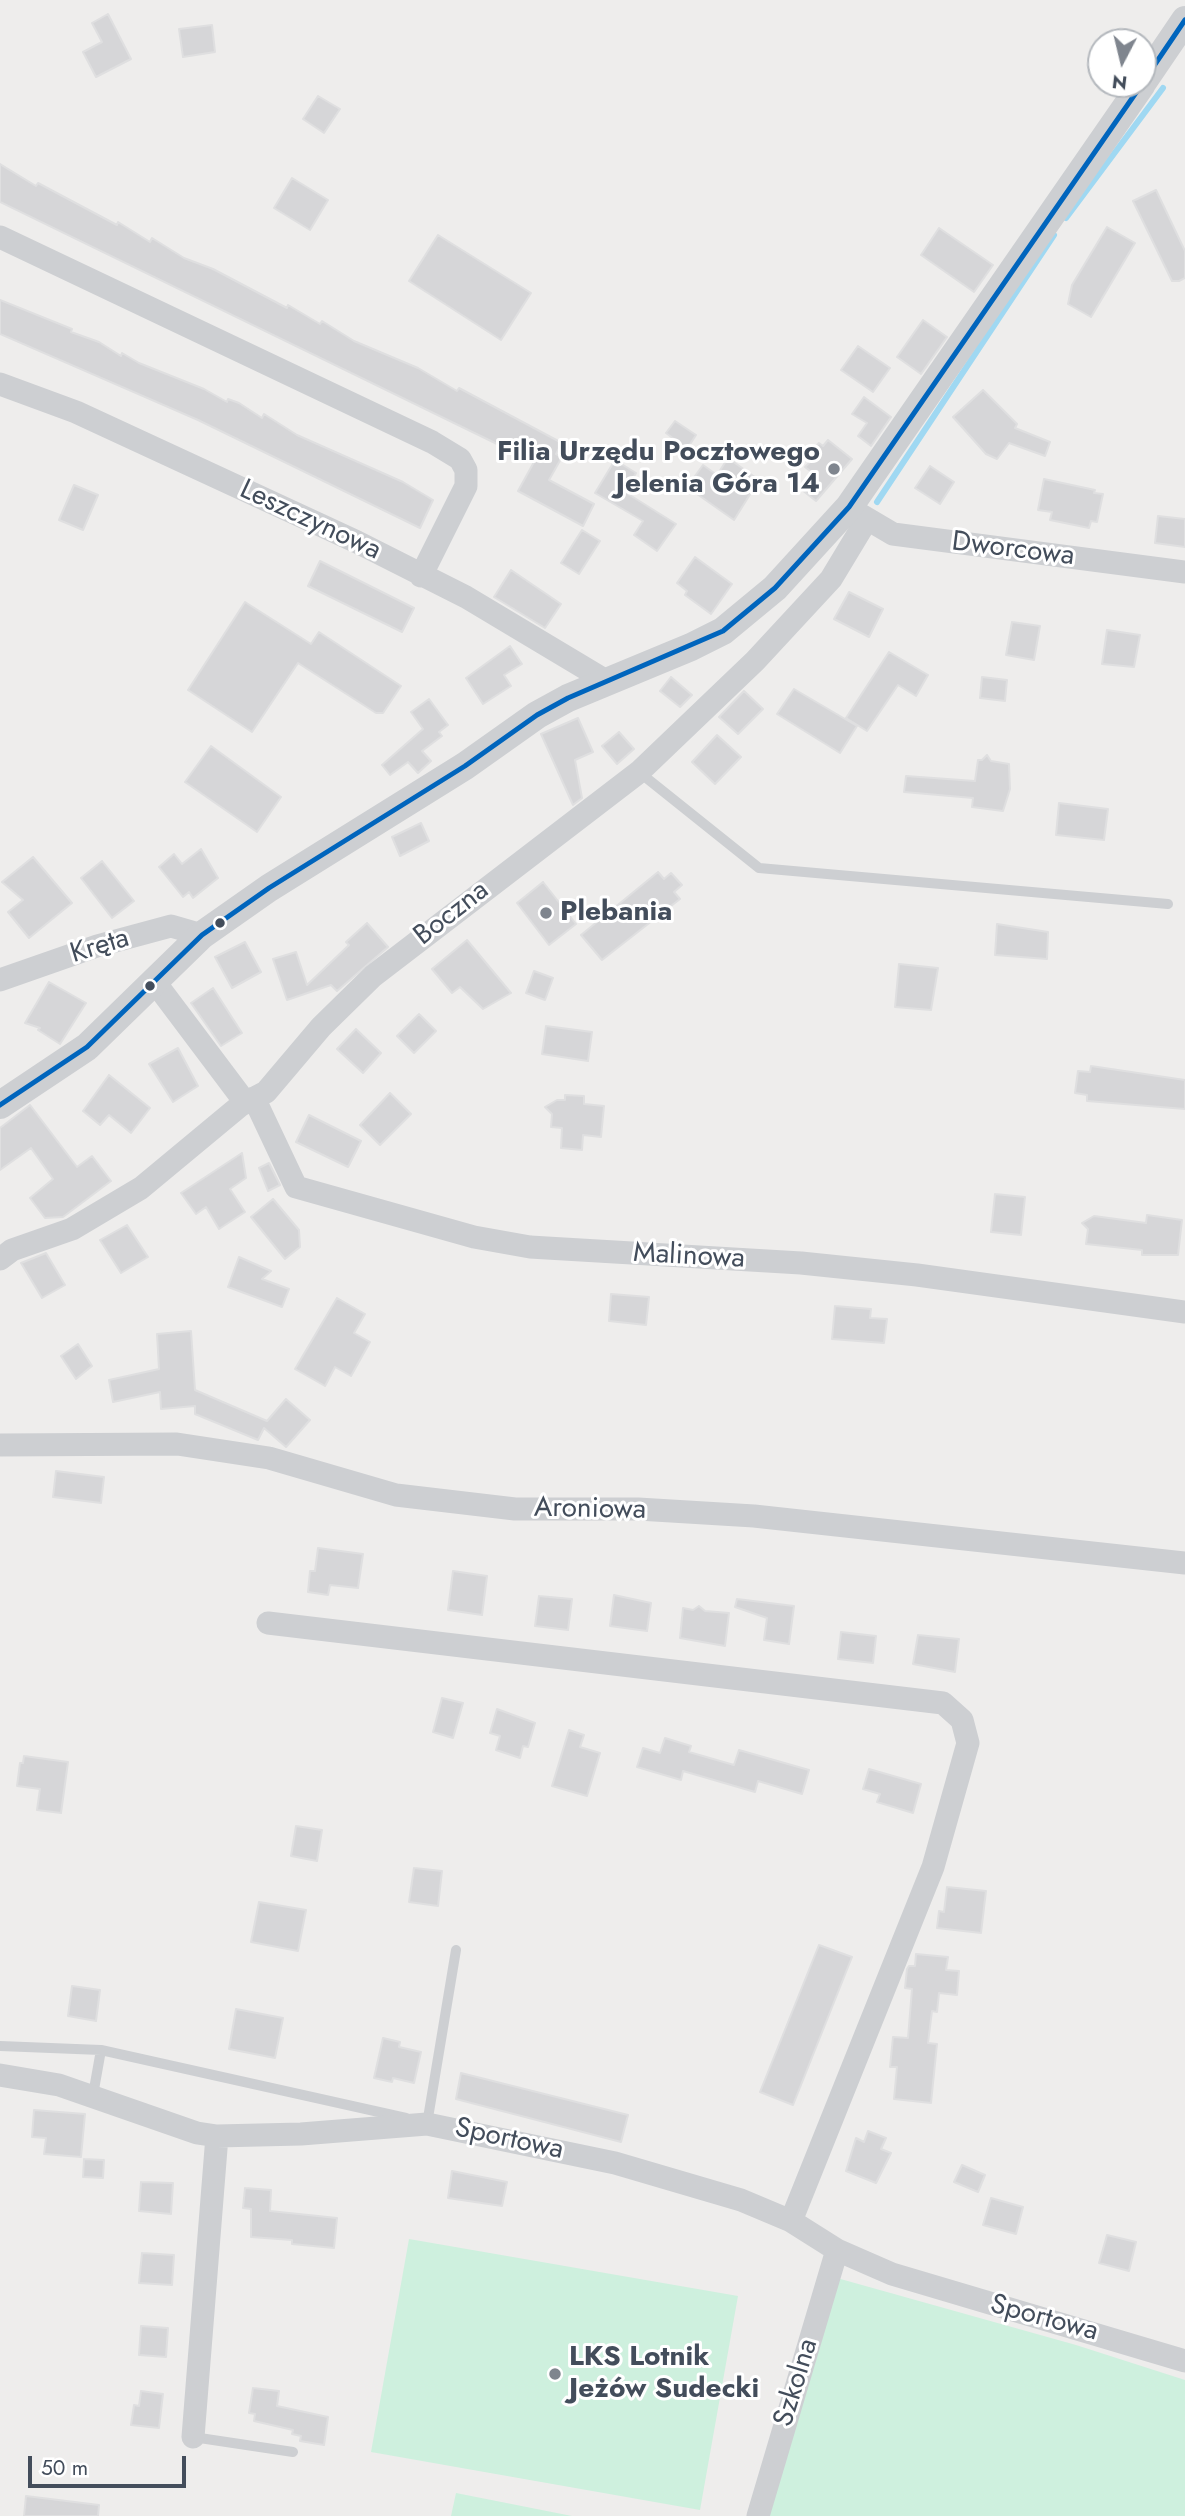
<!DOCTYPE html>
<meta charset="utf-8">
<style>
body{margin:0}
#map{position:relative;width:1185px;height:2516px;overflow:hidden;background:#eeedec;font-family:Jost,sans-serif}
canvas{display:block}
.north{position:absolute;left:1087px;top:28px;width:70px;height:70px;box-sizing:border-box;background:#fff;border:2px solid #b4b8bd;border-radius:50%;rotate:187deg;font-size:19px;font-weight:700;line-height:28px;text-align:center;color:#434d5b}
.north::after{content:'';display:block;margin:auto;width:24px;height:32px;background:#7f858e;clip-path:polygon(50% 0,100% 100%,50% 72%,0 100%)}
.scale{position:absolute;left:28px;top:2456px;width:158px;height:32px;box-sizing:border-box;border:4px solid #434d5b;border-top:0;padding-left:9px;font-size:21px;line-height:24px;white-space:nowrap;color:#434d5b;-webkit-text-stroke:5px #fff;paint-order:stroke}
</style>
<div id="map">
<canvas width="1185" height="2516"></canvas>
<div class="north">N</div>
<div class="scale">50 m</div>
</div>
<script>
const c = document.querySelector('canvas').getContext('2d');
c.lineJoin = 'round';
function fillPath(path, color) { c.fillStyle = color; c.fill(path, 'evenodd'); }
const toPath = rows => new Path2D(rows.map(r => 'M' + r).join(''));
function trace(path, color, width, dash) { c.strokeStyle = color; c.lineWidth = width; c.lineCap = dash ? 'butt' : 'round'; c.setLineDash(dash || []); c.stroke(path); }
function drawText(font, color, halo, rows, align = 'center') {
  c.font = font + ' Jost,sans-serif'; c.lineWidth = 6; c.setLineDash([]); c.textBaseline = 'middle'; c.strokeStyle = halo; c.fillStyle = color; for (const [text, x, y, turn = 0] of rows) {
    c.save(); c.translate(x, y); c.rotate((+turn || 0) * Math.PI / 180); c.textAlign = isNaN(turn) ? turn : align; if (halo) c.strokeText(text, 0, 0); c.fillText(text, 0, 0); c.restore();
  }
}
fillPath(toPath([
 [409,2239,738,2296,700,2510,371,2452],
 [837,2278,1076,2345,1185,2380,1185,2516,765,2516],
 [456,2493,572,2516,451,2516]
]), '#cef0de');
trace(toPath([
 [1066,218,1163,88],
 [877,502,1054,235]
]), '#9fd8f2', 6);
const building = toPath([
 [108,14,131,59,96,77,83,52,102,42,92,23,108,14],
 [212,25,215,52,183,57,179,29,212,25],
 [318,96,340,109,324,133,303,119,318,96],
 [0,164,36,186,38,183,117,225,118,222,150,242,152,238,184,258,213,269,287,308,288,305,320,324,322,321,354,341,418,368,457,391,459,388,562,443,556,454,562,457,549,480,594,504,583,526,518,491,534,462,0,202,0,164],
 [292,178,328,200,310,230,274,208,292,178],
 [1156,190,1185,251,1185,278,1179,281,1172,281,1133,201,1156,190],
 [1107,227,1135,243,1091,317,1068,304,1072,285,1107,227],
 [939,228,993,265,974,292,921,255,939,228],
 [438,235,531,293,501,340,409,281,438,235],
 [0,300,72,329,71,332,99,342,121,356,122,353,139,363,204,389,227,402,228,399,239,403,262,418,264,414,297,435,403,482,433,500,420,528,198,420,0,334,0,300],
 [923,320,947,337,921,374,897,357,923,320],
 [858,346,890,368,873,392,841,370,858,346],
 [983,390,1017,424,1015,428,1050,442,1045,456,1009,443,997,459,986,454,953,417,983,390],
 [864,397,891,417,871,446,858,436,867,423,852,414,864,397],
 [675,421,696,435,687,449,666,433,675,421],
 [828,440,852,459,816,501,802,490,814,474,805,467,812,460,808,456,819,443,823,446,828,440],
 [728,458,759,480,734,520,687,487,703,465,717,475,728,458],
 [615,460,636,473,625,492,676,524,657,551,634,535,643,521,595,493,615,460],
 [930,466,954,482,940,504,915,488,930,466],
 [1044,479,1095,490,1094,493,1103,494,1097,522,1091,521,1089,528,1050,520,1052,512,1038,510,1044,479],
 [74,485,98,495,83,530,59,520,74,485],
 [1158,516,1185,519,1185,547,1155,543,1158,516],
 [582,530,600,541,579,574,561,563,582,530],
 [695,557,732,584,711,614,685,595,687,591,677,583,695,557],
 [320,561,414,608,402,632,308,586,320,561],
 [511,570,561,604,545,628,494,597,511,570],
 [849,592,883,609,869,637,834,619,849,592],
 [245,602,311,644,319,632,401,686,383,713,376,713,298,663,252,732,188,690,245,602],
 [1012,622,1040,626,1034,660,1006,655,1012,622],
 [1107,630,1140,635,1134,667,1102,664,1107,630],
 [510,646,522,664,504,675,511,686,483,704,466,678,510,646],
 [889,652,928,675,916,696,898,685,867,731,846,718,889,652],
 [671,677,692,695,680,707,660,691,671,677],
 [982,677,1007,680,1005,701,980,698,982,677],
 [794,689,857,726,840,753,777,714,794,689],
 [744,691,763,709,738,734,719,717,744,691],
 [429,699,448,725,439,732,442,736,422,751,431,761,418,773,408,762,390,775,382,765,423,729,411,712,429,699],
 [578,718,593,752,575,760,582,798,573,805,541,734,578,718],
 [619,732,634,749,617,764,602,746,619,732],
 [717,735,741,757,715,784,692,762,717,735],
 [211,746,281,797,257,832,185,782,211,746],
 [987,755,991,761,1009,764,1010,789,1003,811,972,807,973,798,904,792,906,776,975,781,978,760,982,760,987,755],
 [1059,803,1108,809,1104,840,1056,835,1059,803],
 [421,823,429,841,400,856,392,837,421,823],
 [201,849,218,878,193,898,189,892,183,897,159,867,174,854,182,864,201,849],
 [33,857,72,903,29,938,8,912,23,900,2,882,33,857],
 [102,861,134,901,112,918,81,878,102,861],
 [658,872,664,879,671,873,682,885,674,892,680,899,602,960,581,935,658,872],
 [543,882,576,924,549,945,517,903,543,882],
 [367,923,388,947,337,991,331,985,287,1000,273,959,296,952,307,985,349,945,346,942,367,923],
 [997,924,1048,932,1047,959,995,955,997,924],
 [467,940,511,993,483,1009,460,987,452,993,432,969,467,940],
 [245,942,261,972,232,988,215,957,245,942],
 [899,964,938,968,931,1010,895,1007,899,964],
 [534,971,553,978,545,1000,526,993,534,971],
 [49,982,86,1003,60,1044,38,1030,40,1028,25,1023,49,982],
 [213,988,242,1033,221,1046,191,1003,213,988],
 [419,1014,436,1031,414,1053,397,1036,419,1014],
 [546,1026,592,1032,588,1061,542,1054,546,1026],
 [356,1029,381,1053,363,1073,337,1049,356,1029],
 [178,1048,198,1086,173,1102,149,1064,178,1048],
 [1091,1066,1185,1080,1185,1109,1087,1101,1087,1095,1075,1093,1078,1071,1090,1072,1091,1066],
 [109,1075,150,1108,131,1133,109,1115,100,1125,83,1111,109,1075],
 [390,1093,411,1114,380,1145,360,1125,390,1093],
 [565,1095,584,1096,584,1104,604,1106,601,1137,583,1135,582,1150,561,1148,562,1128,551,1127,552,1114,545,1107,557,1100,565,1100,565,1095],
 [30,1105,77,1167,92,1156,111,1181,63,1217,45,1218,30,1198,53,1179,31,1148,0,1170,0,1128,30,1105],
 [309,1115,361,1141,348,1167,296,1142,309,1115],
 [242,1153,246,1178,230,1189,245,1212,219,1229,206,1207,196,1214,181,1193,242,1153],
 [269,1163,280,1185,268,1191,259,1168,269,1163],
 [995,1194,1025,1197,1021,1235,991,1232,995,1194],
 [273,1199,299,1230,300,1247,285,1259,251,1217,273,1199],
 [1147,1215,1182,1220,1178,1255,1142,1255,1142,1250,1086,1244,1088,1229,1082,1223,1094,1216,1146,1223,1147,1215],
 [127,1225,148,1257,121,1273,100,1240,127,1225],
 [46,1253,65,1285,42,1298,21,1263,46,1253],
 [239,1257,271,1271,262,1279,289,1289,282,1307,228,1287,239,1257],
 [611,1294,649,1297,646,1325,609,1321,611,1294],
 [337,1298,365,1314,354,1333,370,1342,351,1376,335,1367,325,1386,295,1369,337,1298],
 [835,1306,871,1309,870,1318,887,1319,884,1343,832,1339,835,1306],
 [191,1331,195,1390,267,1421,286,1399,310,1420,286,1447,264,1428,258,1440,195,1414,195,1406,161,1409,160,1392,113,1402,109,1380,159,1369,157,1334,191,1331],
 [78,1344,92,1366,76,1379,61,1356,78,1344],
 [56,1471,104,1477,101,1503,53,1497,56,1471],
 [318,1548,363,1554,358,1588,330,1585,328,1595,308,1592,310,1571,315,1571,318,1548],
 [453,1571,487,1576,482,1615,448,1610,453,1571],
 [614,1595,651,1603,647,1631,610,1626,614,1595],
 [539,1596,572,1599,568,1630,535,1626,539,1596],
 [737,1599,794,1606,789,1644,764,1640,767,1618,735,1607,737,1599],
 [699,1606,705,1611,729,1613,725,1646,680,1638,683,1608,693,1610,699,1606],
 [841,1632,876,1636,873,1663,838,1659,841,1632],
 [918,1635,959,1639,955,1672,913,1664,918,1635],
 [442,1698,463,1703,453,1738,433,1732,442,1698],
 [497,1709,535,1723,528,1747,523,1746,520,1758,496,1750,500,1736,490,1733,497,1709],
 [569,1730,584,1735,580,1747,600,1753,587,1796,552,1786,569,1730],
 [665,1738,691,1746,689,1752,734,1765,739,1750,809,1770,802,1794,758,1781,755,1792,683,1771,681,1780,637,1767,643,1748,660,1753,665,1738],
 [24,1756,68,1762,61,1813,37,1810,40,1789,17,1786,20,1763,23,1763,24,1756],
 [869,1769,921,1784,913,1813,877,1802,880,1794,863,1789,869,1769],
 [296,1826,322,1830,317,1861,291,1856,296,1826],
 [414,1868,442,1871,438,1906,409,1902,414,1868],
 [947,1887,986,1891,981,1933,937,1928,939,1911,944,1912,947,1887],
 [259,1902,306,1910,298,1951,251,1942,259,1902],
 [819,1945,852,1957,793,2105,760,2092,819,1945],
 [916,1954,948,1957,946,1970,959,1971,957,1995,939,1993,937,2012,932,2011,928,2043,937,2044,931,2103,894,2099,897,2067,890,2067,893,2037,908,2038,912,1989,905,1988,907,1969,909,1966,915,1966,916,1954],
 [72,1986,100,1990,96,2021,68,2016,72,1986],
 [236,2009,283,2018,275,2058,229,2049,236,2009],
 [383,2038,400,2042,399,2047,421,2052,414,2083,393,2078,392,2082,374,2078,383,2038],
 [461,2073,628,2115,621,2142,456,2099,461,2073],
 [34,2110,85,2114,81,2157,44,2154,46,2138,32,2137,34,2110],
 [868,2131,886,2138,881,2149,891,2153,876,2183,846,2171,856,2138,864,2142,868,2131],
 [84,2159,104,2160,103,2178,83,2177,84,2159],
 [962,2165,985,2175,978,2192,954,2182,962,2165],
 [452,2171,507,2182,502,2206,448,2198,452,2171],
 [141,2182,173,2183,171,2214,139,2211,141,2182],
 [245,2188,271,2190,270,2211,337,2218,334,2248,292,2244,292,2240,251,2237,251,2209,243,2208,245,2188],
 [991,2198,1023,2207,1016,2234,983,2225,991,2198],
 [1107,2235,1136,2242,1129,2271,1099,2263,1107,2235],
 [142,2253,174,2255,172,2285,139,2283,142,2253],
 [141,2326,168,2328,166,2357,139,2355,141,2326],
 [253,2388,279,2391,277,2406,328,2417,324,2445,300,2441,301,2436,292,2434,293,2430,254,2421,255,2414,249,2413,253,2388],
 [141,2391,163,2394,159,2428,131,2425,134,2405,139,2406,141,2391],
 [26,2496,99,2505,98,2516,24,2516,26,2496]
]);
fillPath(building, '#d6d6d8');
trace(building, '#dfdfe0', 2);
trace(toPath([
 [639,772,759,868,1168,904],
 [0,2046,101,2050,406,2118],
 [93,2095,101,2050],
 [427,2124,456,1950],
 [193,2437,293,2452]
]), '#cdcfd2', 10);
trace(toPath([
 [0,237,432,442,460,459,466,470,466,486,421,576],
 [0,384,76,412,357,542,466,597,608,682],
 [854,511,893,534,1185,572],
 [0,980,97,946,171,926,202,935],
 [154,981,245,1102],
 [254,1098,296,1187,474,1237,530,1247,801,1263,917,1275,1185,1312],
 [0,1259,12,1250,72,1229,141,1188,241,1105,266,1092,321,1027,373,976,639,772,755,661,831,579,866,521],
 [0,1445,177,1444,269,1458,396,1495,515,1509,638,1509,754,1516,1185,1563],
 [268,1623,943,1703,962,1720,968,1743,933,1867,791,2221],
 [0,2075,59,2085,197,2133,217,2136,301,2134,427,2124,615,2163,741,2200,791,2221,837,2250,892,2274,1185,2361],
 [193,2437,217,2136],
 [758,2516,837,2250]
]), '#cdcfd2', 23);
trace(toPath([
 [1143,82,1185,20],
 [0,1105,87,1047,202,935,269,888,465,766,537,715,568,698,691,647,723,631,775,588,849,507,1142,84]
]), '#cdcfd2', 28);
trace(toPath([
 [1143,82,1185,20],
 [0,1105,87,1047,202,935,269,888,465,766,537,715,568,698,723,631,775,588,849,507,1142,84]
]), '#0065bd', 5);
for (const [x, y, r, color] of [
 [834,469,7,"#7f858e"],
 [546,913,7,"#7f858e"],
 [220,923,6,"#434d5b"],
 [150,986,6,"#434d5b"],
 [555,2374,7,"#7f858e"]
]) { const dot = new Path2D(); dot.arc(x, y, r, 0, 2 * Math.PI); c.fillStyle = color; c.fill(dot); trace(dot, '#fff', 2.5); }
drawText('bold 28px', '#434d5b', '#fff', [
 ["Filia Urzędu Pocztowego",820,453,"right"],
 ["Jelenia Góra 14",820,485,"right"],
 ["Plebania",560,913],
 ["LKS Lotnik",569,2358],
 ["Jeżów Sudecki",569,2390]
], 'left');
drawText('28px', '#434d5b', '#fff', [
 ["Leszczynowa",310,521,25],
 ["Dworcowa",1013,550,7],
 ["Boczna",452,914,-38],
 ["Kręta",100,947,-17],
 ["Malinowa",689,1257,3],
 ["Aroniowa",590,1510,1],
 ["Sportowa",509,2140,12],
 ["Sportowa",1044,2319,15],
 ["Szkolna",797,2383,-73]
]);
</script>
